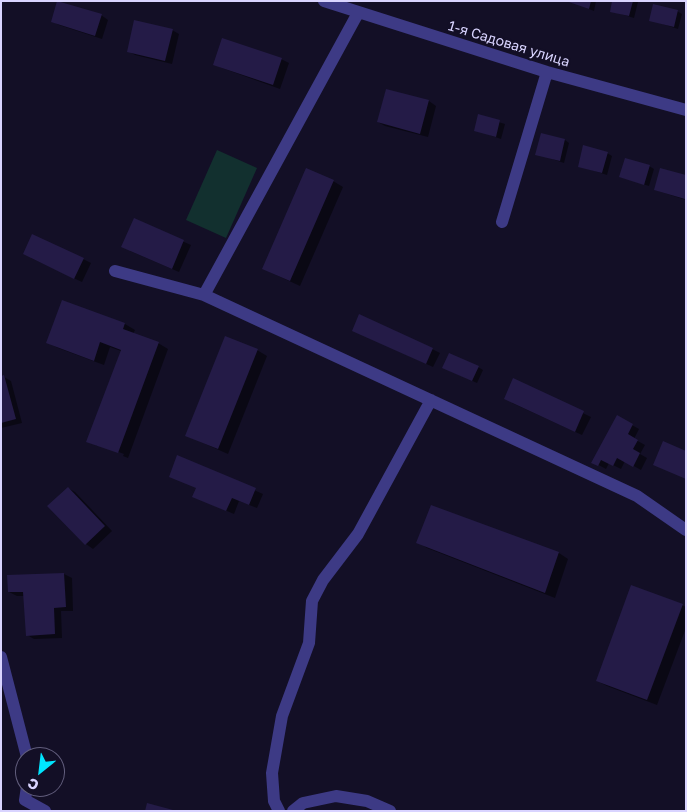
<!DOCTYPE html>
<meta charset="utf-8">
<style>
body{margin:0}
#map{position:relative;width:687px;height:812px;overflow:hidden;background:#130f26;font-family:"Golos Text",sans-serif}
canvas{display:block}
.frame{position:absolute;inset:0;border:2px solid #d9d4ff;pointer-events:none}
.north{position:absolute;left:15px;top:747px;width:50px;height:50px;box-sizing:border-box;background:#130f26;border:1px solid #625e7d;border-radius:50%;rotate:209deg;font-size:14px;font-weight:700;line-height:20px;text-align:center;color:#d9d4ff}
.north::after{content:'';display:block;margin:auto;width:18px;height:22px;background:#00e5ff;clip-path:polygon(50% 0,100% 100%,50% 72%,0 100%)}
</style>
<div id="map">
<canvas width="687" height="812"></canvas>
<div class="frame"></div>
<div class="north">С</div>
</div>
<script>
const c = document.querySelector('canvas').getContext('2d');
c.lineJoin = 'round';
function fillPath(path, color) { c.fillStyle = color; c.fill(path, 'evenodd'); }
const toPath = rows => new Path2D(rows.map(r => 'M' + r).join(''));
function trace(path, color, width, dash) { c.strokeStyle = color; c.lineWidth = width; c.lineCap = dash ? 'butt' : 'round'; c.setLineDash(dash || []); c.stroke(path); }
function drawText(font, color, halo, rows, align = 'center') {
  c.font = font + ' "Golos Text",sans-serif'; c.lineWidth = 4.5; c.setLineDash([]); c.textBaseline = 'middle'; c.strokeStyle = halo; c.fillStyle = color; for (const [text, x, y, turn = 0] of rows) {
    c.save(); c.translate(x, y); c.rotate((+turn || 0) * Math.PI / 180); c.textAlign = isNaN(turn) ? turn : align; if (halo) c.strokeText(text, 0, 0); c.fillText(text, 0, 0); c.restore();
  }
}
fillPath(toPath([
 [217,150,257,168,226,238,186,220]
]), '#12302f');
fillPath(toPath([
 [569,1,596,1,594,11],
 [613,1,638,2,634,18,611,11],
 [677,11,682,14,678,29,650,20],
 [101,15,108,20,102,39,59,25,52,21],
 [172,30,179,34,172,64,135,55,128,51],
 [281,59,289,63,280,89,222,68,214,64],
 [386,90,429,101,436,106,428,137,385,126,378,122],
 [479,116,505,124,501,139,475,130],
 [565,140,569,143,564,163,537,154],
 [607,153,612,156,607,175,579,166],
 [649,166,654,169,649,186,620,177],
 [686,176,686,200,655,190],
 [333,181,343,187,300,286,263,269],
 [134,220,191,245,179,272,130,251],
 [31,258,83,259,91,263,82,282],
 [63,301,125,324,135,330,133,334,158,343,168,349,128,458,123,456,124,454,97,444,97,446,88,441,121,351,110,347,104,365,58,348,48,343],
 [361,334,432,349,440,353,433,367],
 [257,350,267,356,228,454,187,436],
 [478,367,483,370,477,383,448,370],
 [1,377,4,377,11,381,22,423,1,428],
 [514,380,591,417,582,435,512,403],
 [617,417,639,429,634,439,645,445,640,454,647,458,641,470,625,461,621,469,609,463,606,469,593,462],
 [178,457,263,494,257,508,239,501,234,514,201,500,197,488],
 [68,488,75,492,112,531,93,549,86,544,49,506],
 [417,542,559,553,568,559,555,598,427,548],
 [64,574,72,578,73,611,61,611,62,638,34,639,27,635,25,596,17,596,9,592,9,577],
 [682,605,686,607,686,628,657,705,607,686,597,681]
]), '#0007');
fillPath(toPath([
 [57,1,102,14,95,36,51,22],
 [566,1,591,1,589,9],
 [612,1,633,1,629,16,610,12],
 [653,4,678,10,674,27,649,21],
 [134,20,173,29,165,61,127,52],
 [222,38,282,58,273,85,213,65],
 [386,89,429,100,420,134,377,122],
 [478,114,500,120,496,137,474,131],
 [541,133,565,139,560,161,535,155],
 [583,145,608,152,602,173,578,167],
 [625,158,650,165,644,185,619,177],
 [306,168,334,180,290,281,262,269],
 [660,168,686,175,685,199,654,190],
 [134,218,184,240,172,269,121,247],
 [32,234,84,258,74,279,23,254],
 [62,300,125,323,123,329,159,342,118,453,86,442,121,350,100,342,94,361,46,343],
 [359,314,433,348,426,364,352,331],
 [225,336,258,349,218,449,185,436],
 [449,353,479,366,472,381,442,368],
 [4,375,16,419,1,423,1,376],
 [513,378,584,411,575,432,504,399],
 [617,415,633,424,628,434,638,440,633,449,640,453,633,467,617,458,613,466,601,460,598,466,591,463],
 [663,441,686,451,686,479,653,465],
 [177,455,256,488,249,505,232,498,226,511,192,497,196,488,169,477],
 [68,487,105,526,85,545,47,506],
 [431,505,559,552,545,593,416,543],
 [64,573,66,607,54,608,55,634,26,636,23,592,8,592,7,575],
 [631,585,683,604,647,700,596,681],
 [147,803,173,810,172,811,145,811]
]), '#241b47');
trace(toPath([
 [324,1,547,72,686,110],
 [502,222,547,72],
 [115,271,204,295,637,496,686,530],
 [204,295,358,13],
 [1,657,27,757],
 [27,787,25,800,45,811],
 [279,811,274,801,272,773,282,716,309,643,312,601,323,580,358,534,431,400],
 [293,811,303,803,336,796,367,801,390,811]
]), '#3d3a85', 12);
drawText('14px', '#d9d4ff', '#130f26', [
 ["1-я Садовая улица",509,44,17]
]);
</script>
